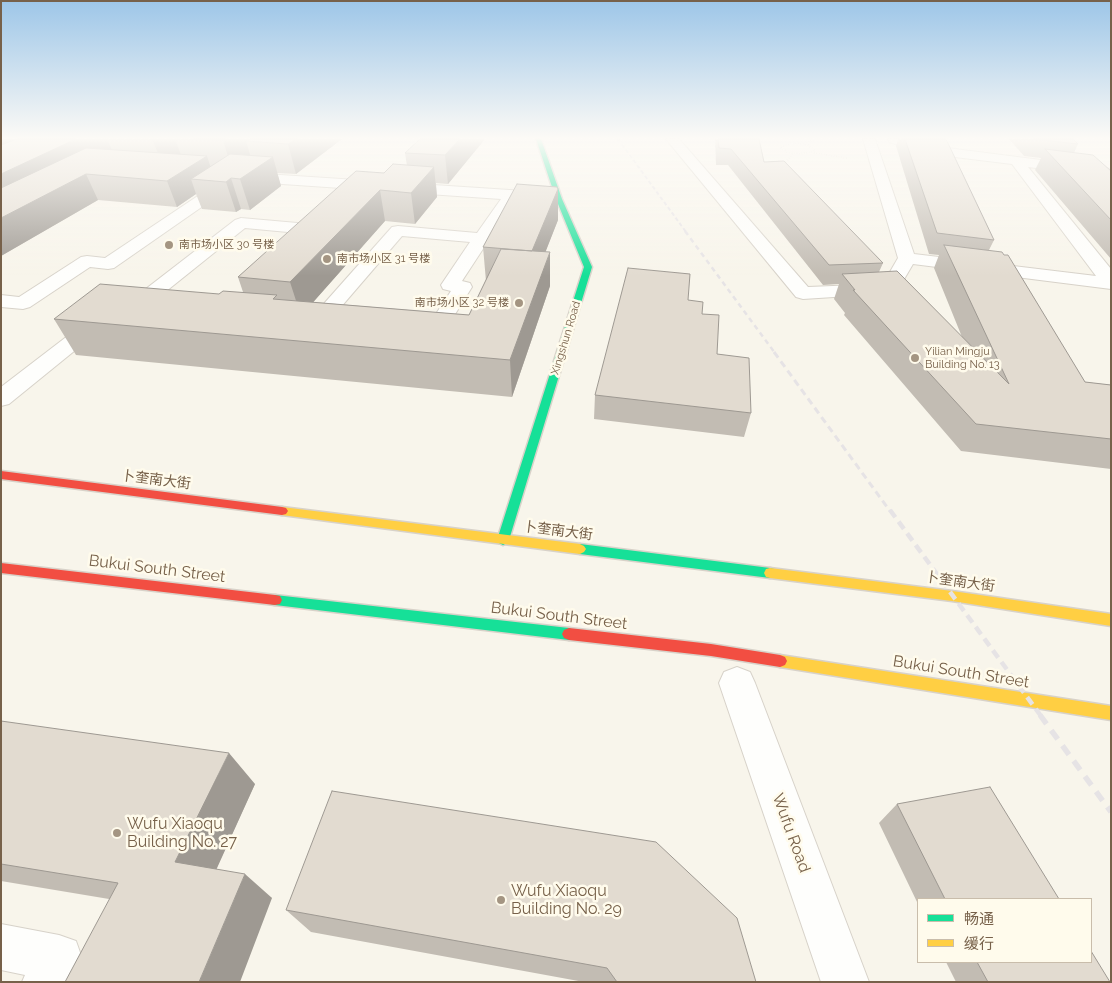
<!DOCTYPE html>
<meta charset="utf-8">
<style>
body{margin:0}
#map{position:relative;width:1112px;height:983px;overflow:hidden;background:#f8f5eb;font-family:Raleway,"Noto Sans SC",sans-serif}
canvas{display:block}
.frame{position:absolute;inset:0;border:2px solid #77614a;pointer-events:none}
.legend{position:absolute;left:917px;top:898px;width:175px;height:65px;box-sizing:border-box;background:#fffbec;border:1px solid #c9bdab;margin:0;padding:6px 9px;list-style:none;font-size:15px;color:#77614a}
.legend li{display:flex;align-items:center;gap:10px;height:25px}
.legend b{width:25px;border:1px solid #c9bdab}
</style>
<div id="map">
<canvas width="1112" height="983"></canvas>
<div class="frame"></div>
<ul class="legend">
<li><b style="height:6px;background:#16e098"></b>畅通</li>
<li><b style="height:6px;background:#ffcf43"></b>缓行</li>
</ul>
</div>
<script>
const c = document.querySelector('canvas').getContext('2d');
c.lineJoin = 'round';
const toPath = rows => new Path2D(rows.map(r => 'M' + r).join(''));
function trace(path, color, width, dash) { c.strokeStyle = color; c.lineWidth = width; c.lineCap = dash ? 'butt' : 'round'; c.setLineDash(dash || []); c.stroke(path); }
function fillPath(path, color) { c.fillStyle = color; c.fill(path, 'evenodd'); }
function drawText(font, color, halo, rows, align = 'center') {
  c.font = font + ' Raleway,"Noto Sans SC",sans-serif'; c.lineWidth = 5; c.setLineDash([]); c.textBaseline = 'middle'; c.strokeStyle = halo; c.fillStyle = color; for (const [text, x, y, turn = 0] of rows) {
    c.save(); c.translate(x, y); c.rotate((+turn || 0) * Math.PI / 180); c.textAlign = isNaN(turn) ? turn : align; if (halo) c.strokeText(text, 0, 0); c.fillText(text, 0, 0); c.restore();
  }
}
const street = toPath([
 [283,139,297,139,250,173,525,191,533,196,525,201,515,200,462,281,470,283,472,287,439,340,432,342,415,339,412,335,415,331,426,329,451,291,443,289,441,285,470,242,402,236,322,329,315,331,308,329,305,325,392,227,398,226,477,233,501,199,239,181,114,268,108,269,90,267,30,307,23,309,1,307,1,295,19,297,81,257,87,256,105,258,283,139],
 [666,139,679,139,808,287,883,284,898,258,863,139,875,139,914,254,1096,276,1012,164,922,153,889,142,888,139,905,139,924,145,1111,169,1111,177,1028,167,1111,269,1111,289,913,264,896,293,803,299,796,297,666,139],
 [241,218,320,225,326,226,328,230,326,234,320,235,245,228,139,313,125,313,122,309,125,305,235,220,241,218],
 [98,316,105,318,108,322,105,326,9,404,1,406,1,387,91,318,98,316],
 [737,667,750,672,755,683,869,982,821,982,719,683,724,672,737,667],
 [1,924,59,935,76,941,82,958,72,982,22,982,25,975,1,970,1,924]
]);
const fast = toPath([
 [536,139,541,139,562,199,592,267,509,540,507,543,503,545,499,543,497,540,584,267,556,199,536,139],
 [580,544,770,568,774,569,776,573,774,577,770,578,580,554,576,552,574,549,576,546,580,544],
 [275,595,569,628,574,630,576,634,574,638,569,640,275,605,270,604,268,600,270,596,275,595]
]);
const slow = toPath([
 [282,507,580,544,584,546,586,549,584,552,580,554,282,515,278,514,276,511,278,508,282,507],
 [770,568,952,591,1111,614,1111,626,952,601,770,578,766,577,764,573,766,569,770,568],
 [780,655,1111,706,1111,720,780,667,775,665,773,661,775,657,780,655]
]);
const jam = toPath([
 [1,471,282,507,286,508,288,511,286,514,282,515,1,479,1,471],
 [1,563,275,595,280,596,282,600,280,604,275,605,1,573,1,563],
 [569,628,711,644,780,655,785,657,787,661,785,665,780,667,711,656,569,640,564,638,562,634,564,630,569,628]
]);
trace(street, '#d7d2c9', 2);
trace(fast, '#d8d2c9', 3);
trace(slow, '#d8d2c9', 3);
trace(jam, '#d8d2c9', 3);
trace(toPath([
 [793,143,808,145,815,151,799,154,787,152,780,147,793,143],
 [804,144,816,139],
 [814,153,847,158],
 [784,164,793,154]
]), '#dad5ce', 2, [0.5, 2]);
fillPath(street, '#fefefc');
fillPath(fast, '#16e098');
fillPath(slow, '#ffcf43');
fillPath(jam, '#f24e42');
trace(toPath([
 [618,139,686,232]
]), '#e6e3e5', 2, [4, 2.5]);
trace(toPath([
 [685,231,775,353]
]), '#e6e3e5', 2.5, [5, 4]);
trace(toPath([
 [774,352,890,511]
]), '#e6e3e5', 3, [7, 4.5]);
trace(toPath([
 [890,510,1041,716]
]), '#e6e3e5', 4.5, [9, 5.5]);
trace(toPath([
 [1040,715,1111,812]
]), '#e6e3e5', 5.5, [11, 8]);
fillPath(toPath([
 [1,139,342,139,296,174,277,173,281,186,250,210,241,209,236,212,202,209,196,194,177,207,98,200,1,256],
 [485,139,448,184,436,183,437,197,415,224,385,221,313,302,469,315,486,281,483,247,558,189,558,220,545,252,550,286,512,397,76,355,54,319,219,294,243,292,238,277,384,173,407,166,405,153],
 [715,139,759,139,764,162,883,263,879,272,962,337,934,268,939,255,929,254,896,146,898,139,938,139,994,240,989,250,1004,255,1085,382,1111,385,1111,469,961,451,844,315,845,313,834,299,839,284,823,285,728,165,716,165],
 [1009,139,1073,139,1078,144,1074,153,1111,171,1111,259,1035,170,1041,158,1024,156],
 [702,314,717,354,751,413,744,437,594,419,595,395],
 [1,721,255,784,216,869,272,898,109,899,1,881],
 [897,804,1059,899,918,899,918,904,879,823],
 [286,910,756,982,584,982,311,932],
 [946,962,1091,962,1110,982,956,982]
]), '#c2bcb3');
fillPath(toPath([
 [1,139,40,139,1,163],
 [76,139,107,139,112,150,1,208,1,174],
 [152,139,175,139,181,155,163,165],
 [225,139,280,139,246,141,251,158,232,170,223,140],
 [296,139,342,139,296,174,288,144],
 [460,139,485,139,448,184,445,155],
 [207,156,215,181,191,179,196,194,177,207,167,181],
 [273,157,281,186,250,210,240,179],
 [434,167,437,197,415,224,411,193],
 [86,174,98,200,1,256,1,218],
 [231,178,241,209,236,212,226,182],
 [558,189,558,220,533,284,532,251],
 [380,190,385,221,301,316,290,282],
 [550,252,550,286,512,397,510,360],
 [229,753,255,784,208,888,175,862],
 [245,874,272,898,240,982,199,982]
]), '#9e9992');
const building = toPath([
 [17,139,76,139,1,174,1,145,17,139],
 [193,139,225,139,223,140,193,139],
 [250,139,296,139,288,144,246,141,250,139],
 [420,139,460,139,445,155,405,153,420,139],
 [718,139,759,139,764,162,784,161,883,263,829,265,731,149,719,148,718,139],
 [905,139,946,139,994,240,937,233,905,139],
 [1033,139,1073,139,1078,144,1033,139],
 [86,148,207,156,167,181,86,174,1,218,1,188,86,148],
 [1045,149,1093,155,1111,171,1111,220,1045,149],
 [230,154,273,157,240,179,231,178,226,182,191,179,230,154],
 [393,164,434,167,411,193,380,190,290,282,238,277,356,171,384,173,393,164],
 [517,184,557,187,558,189,532,251,483,247,517,184],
 [944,245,1002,252,1004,255,1008,255,1085,382,1111,385,1111,439,976,424,853,290,855,290,842,274,897,271,1009,384,944,245],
 [501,249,550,252,510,360,54,319,100,284,219,294,223,291,277,295,273,299,469,315,501,249],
 [628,268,690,274,688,300,703,302,702,314,719,315,717,354,749,358,751,413,595,395,628,268],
 [1,721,229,753,175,862,245,874,199,982,65,982,118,883,1,864,1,721],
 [990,787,1059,899,945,899,897,804,990,787],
 [332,791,656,842,737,918,756,982,617,982,607,968,286,910,332,791],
 [1091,951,1110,982,988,982,977,962,1091,962,1091,951]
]);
fillPath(building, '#e2dbd0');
trace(building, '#9e9992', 1);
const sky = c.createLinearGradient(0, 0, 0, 276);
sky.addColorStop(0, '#9dc6e8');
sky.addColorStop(0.5, '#fcfaf6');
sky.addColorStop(1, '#fcfaf600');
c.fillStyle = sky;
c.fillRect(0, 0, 1112, 276);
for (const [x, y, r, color] of [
 [169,245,5,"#a49582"],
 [327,259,5,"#a49582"],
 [519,303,5,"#a49582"],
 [915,358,5,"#a49582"],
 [117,833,5,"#a49582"],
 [501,900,5,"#a49582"]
]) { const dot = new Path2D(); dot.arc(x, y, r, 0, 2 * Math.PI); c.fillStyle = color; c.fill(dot); trace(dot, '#fffbec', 2); }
drawText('11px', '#77614a', '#fffbec', [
 ["南市场小区 30 号楼",179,245],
 ["南市场小区 31 号楼",337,259],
 ["南市场小区 32 号楼",509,303,"right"],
 ["Yilian Mingju",925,352],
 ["Building No. 13",925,365]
], 'left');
drawText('11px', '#77614a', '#fffbec', [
 ["Xingshun Road",566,338,-73]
]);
drawText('14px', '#77614a', '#fffbec', [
 ["卜奎南大街",156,480,7],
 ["卜奎南大街",558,531,7],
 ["卜奎南大街",960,582,8]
]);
drawText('16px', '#77614a', '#fffbec', [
 ["Bukui South Street",157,569,7],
 ["Bukui South Street",559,616,7],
 ["Bukui South Street",961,672,9],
 ["Wufu Road",791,833,70]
]);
drawText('16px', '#77614a', '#fffbec', [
 ["Wufu Xiaoqu",127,824],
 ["Building No. 27",127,842],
 ["Wufu Xiaoqu",511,891],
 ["Building No. 29",511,909]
], 'left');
</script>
